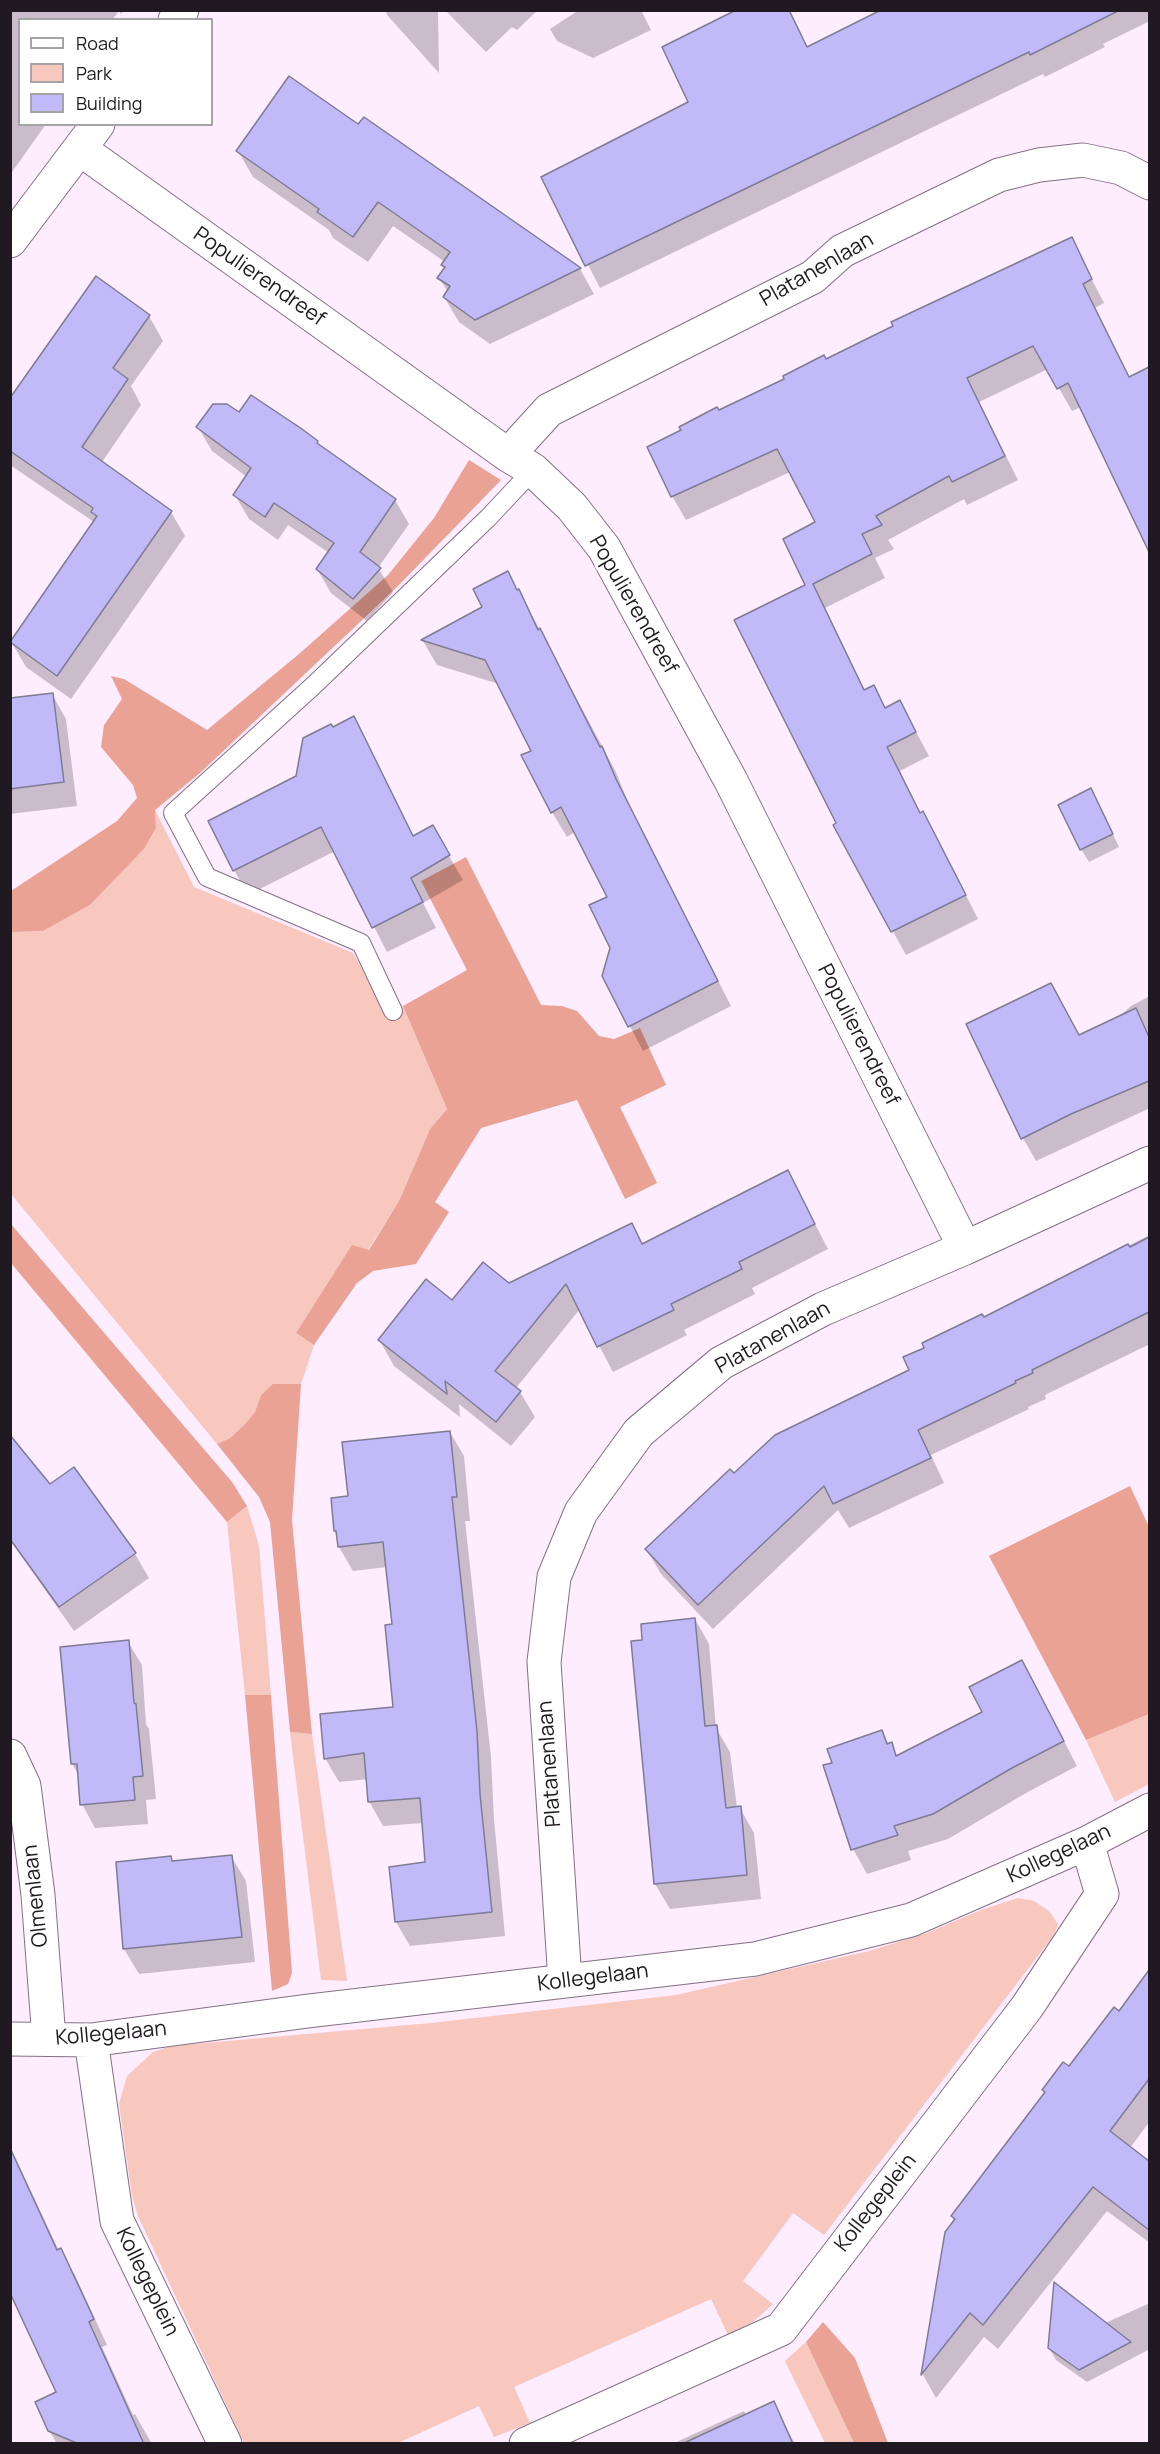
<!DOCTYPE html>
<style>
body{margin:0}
#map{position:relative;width:1160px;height:2454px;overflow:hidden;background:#feecff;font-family:Manrope,sans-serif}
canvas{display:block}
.frame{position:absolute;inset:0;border:12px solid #201921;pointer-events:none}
.legend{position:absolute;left:18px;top:18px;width:195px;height:108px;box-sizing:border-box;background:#fff;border:2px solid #a6a3a6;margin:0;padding:8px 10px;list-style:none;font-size:18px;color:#201921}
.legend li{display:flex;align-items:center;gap:12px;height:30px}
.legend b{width:30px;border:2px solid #a6a3a6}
</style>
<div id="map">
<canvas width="1160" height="2454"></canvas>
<div class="frame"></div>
<ul class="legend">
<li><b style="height:8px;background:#fff"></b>Road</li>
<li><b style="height:16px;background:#f8c7be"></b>Park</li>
<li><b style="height:16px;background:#c2b9f8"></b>Building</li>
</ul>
</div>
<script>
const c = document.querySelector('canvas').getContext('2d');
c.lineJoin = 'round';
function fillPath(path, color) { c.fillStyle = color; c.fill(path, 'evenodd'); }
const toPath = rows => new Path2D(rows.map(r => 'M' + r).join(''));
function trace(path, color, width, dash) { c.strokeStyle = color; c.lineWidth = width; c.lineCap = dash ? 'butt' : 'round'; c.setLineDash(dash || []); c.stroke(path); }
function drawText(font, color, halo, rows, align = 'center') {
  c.font = font + ' Manrope,sans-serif'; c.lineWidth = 6; c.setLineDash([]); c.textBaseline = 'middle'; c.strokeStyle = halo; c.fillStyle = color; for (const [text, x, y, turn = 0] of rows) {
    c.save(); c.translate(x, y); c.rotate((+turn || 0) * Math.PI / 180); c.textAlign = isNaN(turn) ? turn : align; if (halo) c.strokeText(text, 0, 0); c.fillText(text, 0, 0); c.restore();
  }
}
fillPath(toPath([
 [155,810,194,887,353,953,386,1011,403,1006,447,1109,430,1129,400,1199,368,1250,352,1246,296,1333,314,1345,301,1384,272,1385,261,1395,255,1412,244,1425,230,1438,217,1444,11,1194,10,932,43,931,90,905,144,849,156,828],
 [247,1506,259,1546,271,1695,245,1695,227,1522],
 [1149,1714,1149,1784,1115,1802,1086,1740],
 [290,1732,312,1734,347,1981,321,1980],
 [1018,1898,1034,1901,1049,1911,1058,1924,1054,1935,824,2235,793,2213,743,2281,773,2304,753,2322,728,2335,711,2299,514,2387,530,2423,494,2437,479,2406,398,2443,244,2443,138,2216,132,2196,119,2104,127,2076,153,2052,171,2046,431,2023,676,1995,869,1951,927,1933,981,1910],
 [806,2342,854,2443,825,2443,785,2361]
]), '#f8c7be');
fillPath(toPath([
 [469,460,501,480,396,588,200,773,155,810,156,828,144,849,90,905,43,931,11,932,11,891,117,821,137,798,133,785,101,747,104,725,122,699,111,676,124,679,207,730,299,654,388,575,434,518],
 [466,857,541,1005,562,1006,577,1011,599,1036,614,1039,640,1028,666,1085,620,1107,657,1183,625,1199,577,1100,481,1128,435,1202,449,1212,416,1264,373,1271,357,1283,314,1345,296,1333,352,1245,369,1250,400,1199,430,1129,447,1109,403,1006,467,970,421,881],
 [10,1223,232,1482,247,1506,227,1522,11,1263],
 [273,1384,301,1384,292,1520,312,1734,290,1732,270,1522,259,1497,217,1444,230,1438,244,1425,255,1412,261,1395],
 [1130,1486,1149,1527,1149,1714,1086,1740,989,1556],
 [245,1695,271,1695,292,1973,288,1984,272,1991],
 [823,2322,855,2358,888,2443,854,2443,806,2342]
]), '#eaa294');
fillPath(toPath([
 [10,10,124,10,121,14,119,11,112,20,20,20,20,124,46,124,10,175],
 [385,10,438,10,439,73,388,16],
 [445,10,538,10,517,30,512,27,486,52],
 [579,10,641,10,651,30,593,58,557,41,550,29],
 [789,10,808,48,884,10,1150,10,1150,21,1103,44,1105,47,1045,77,1043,74,600,288,543,178,690,103],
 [364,119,580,269,594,294,490,344,459,322,444,297,448,292,439,278,446,269,443,265,445,262,393,226,368,262,333,238,329,230,253,177,238,151,359,127],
 [1071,239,1104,303,1095,308,1130,378,1150,368,1150,549,1081,407,1072,411,1048,369,979,402,1018,480,967,505,964,499,888,540,894,549,875,558,885,578,825,608,865,691,873,687,886,709,900,702,929,756,900,771,921,814,923,813,936,836,978,919,906,955,835,826,838,824,807,585,817,523,790,472,686,520,672,496,718,412],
 [149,316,163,341,131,386,141,405,102,462,171,512,185,536,71,699,26,667,12,643,94,522,10,465,10,401],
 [239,414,317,442,321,448,395,500,409,524,378,568,393,592,367,621,331,593,317,569,329,553,288,525,278,540,249,519,235,495,247,477,212,451,198,427],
 [519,591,616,772,629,805,731,1006,643,1051,603,975,611,947,609,898,575,832,567,837,552,812,533,751,499,684,437,665,423,641],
 [52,694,66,719,77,806,10,814,10,699],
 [353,718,414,837,432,827,463,880,423,903,436,928,387,952,335,851,248,895,234,870,332,729],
 [1098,803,1119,847,1089,862,1081,849],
 [1150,996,1150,1108,1036,1161,1023,1138,1079,1037,1116,1019,1131,1006],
 [788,1172,828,1249,752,1288,755,1294,684,1330,687,1335,613,1372,580,1309,516,1388,520,1392,535,1417,511,1446,459,1404,460,1417,394,1366,380,1341,452,1302,643,1245],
 [1150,1235,1150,1344,1045,1395,1046,1399,1028,1407,1029,1409,931,1455,944,1483,849,1528,838,1510,713,1629,661,1574,647,1550,734,1475,911,1370,926,1348,924,1344,1053,1286,1052,1283],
 [450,1432,464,1456,470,1521,465,1521,491,1757,494,1819,505,1936,410,1946,396,1922,427,1864,423,1823,383,1826,369,1801,368,1779,339,1782,325,1758,395,1708,393,1626,387,1567,353,1571,339,1547,335,1530,349,1498],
 [50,1486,135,1554,149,1578,74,1631,10,1540],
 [695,1619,709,1644,716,1728,730,1752,737,1808,740,1808,754,1833,761,1899,670,1909,655,1884,632,1642,644,1641],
 [128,1642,142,1665,146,1724,149,1729,156,1799,146,1800,148,1824,95,1828,82,1804,80,1777,72,1764],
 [1036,1687,1077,1766,1026,1793,948,1839,908,1851,911,1860,867,1874,853,1849,834,1764,881,1732,898,1757],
 [231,1856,246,1881,255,1962,139,1974,124,1949,171,1858,173,1863],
 [1150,1973,1150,2121,1130,2148,1150,2163,1150,2243,1107,2211,998,2349,984,2337,936,2398,923,2375,947,2233,955,2221,953,2217,1069,2068,1120,2013],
 [10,2146,59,2251,75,2275,107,2345,102,2347,133,2415,135,2414,152,2444,57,2444,49,2430,58,2393,10,2289],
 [1150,2303,1150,2349,1087,2382,1056,2360,1049,2348],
 [773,2403,795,2444,672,2444,744,2411,746,2415]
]), '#0003');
const building = toPath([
 [736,10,789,10,807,47,881,10,1120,10,1030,55,1029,52,585,266,541,177,688,102,662,47,736,10],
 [289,76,358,124,364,117,581,268,475,320,443,297,450,286,437,278,445,267,441,265,450,252,378,202,353,237,317,212,319,209,236,151,289,76],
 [1072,237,1092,279,1083,284,1129,377,1149,367,1149,552,1068,383,1057,389,1033,346,967,378,1005,456,952,482,949,476,876,516,882,525,862,534,872,554,813,584,864,690,874,685,885,708,900,700,916,732,887,747,920,813,923,811,966,895,891,932,833,825,836,823,734,620,805,585,783,539,815,522,777,449,671,497,647,447,681,430,679,427,717,407,719,410,784,379,783,376,824,355,826,359,893,326,891,322,1072,237],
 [96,276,150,315,113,368,128,379,82,447,172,511,57,676,10,642,97,516,91,512,93,508,10,451,10,398,96,276],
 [251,395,302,429,318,441,317,443,396,499,360,552,381,568,353,599,316,569,334,543,274,503,265,517,233,495,251,468,196,427,213,404,227,404,239,412,251,395],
 [508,571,517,590,519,589,538,630,540,628,600,747,602,746,616,779,718,981,628,1027,602,976,610,948,589,905,607,897,561,807,551,813,521,755,531,751,485,660,421,640,482,607,473,589,508,571],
 [53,693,64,782,10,789,10,698,53,693],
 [354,716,413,836,433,825,450,855,411,878,423,902,372,928,321,827,233,871,208,821,296,776,303,738,331,724,333,727,354,716],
 [1091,788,1113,834,1080,850,1058,805,1091,788],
 [1051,983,1079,1035,1136,1008,1149,1037,1149,1081,1071,1114,1021,1139,966,1024,1051,983],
 [788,1170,815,1224,739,1262,742,1269,671,1304,674,1310,597,1347,566,1284,495,1371,521,1391,496,1422,445,1381,447,1394,378,1340,426,1279,452,1300,483,1262,509,1283,632,1223,642,1244,788,1170],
 [1149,1237,1149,1312,1032,1370,1033,1373,1015,1381,1016,1383,918,1430,931,1458,833,1504,824,1486,698,1605,645,1549,730,1469,734,1473,775,1435,909,1370,903,1357,924,1348,922,1343,982,1314,984,1317,1128,1244,1130,1247,1149,1237],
 [450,1431,457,1497,452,1497,477,1731,480,1794,492,1912,395,1922,389,1867,425,1862,420,1798,368,1802,364,1753,324,1759,320,1714,393,1707,385,1625,392,1624,383,1542,338,1547,336,1531,334,1531,331,1498,348,1496,342,1442,450,1431],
 [10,1435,50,1484,74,1467,136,1553,59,1607,10,1539,10,1435],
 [695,1618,705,1726,717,1725,726,1808,741,1806,747,1875,654,1884,631,1641,642,1640,641,1624,695,1618],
 [129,1640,134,1703,136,1704,143,1776,133,1777,135,1800,80,1805,77,1764,71,1764,60,1647,129,1640],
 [1022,1660,1064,1741,1012,1768,933,1814,894,1826,898,1835,851,1850,823,1765,832,1763,827,1749,882,1730,887,1744,892,1742,896,1756,982,1712,969,1687,1022,1660],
 [232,1855,242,1937,123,1949,116,1862,171,1856,172,1861,232,1855],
 [1149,1970,1149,2079,1110,2131,1149,2161,1149,2230,1093,2187,983,2325,970,2313,921,2375,945,2232,955,2219,951,2216,1045,2092,1042,2090,1063,2062,1069,2066,1114,2007,1119,2011,1149,1970],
 [10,2148,57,2250,61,2248,94,2319,89,2322,144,2444,79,2444,48,2431,35,2402,56,2392,10,2293,10,2148],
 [1054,2282,1131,2342,1079,2370,1048,2348,1054,2282],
 [774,2401,793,2444,682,2444,774,2401]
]);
fillPath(building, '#c2b9f8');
trace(building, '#7e7b95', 1.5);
const lane = toPath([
 [393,1011,361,943,207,877,173,813,313,686,489,517,533,470]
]);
const street = toPath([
 [175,20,182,10],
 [80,149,508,455,533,470,572,507,604,548,731,781,965,1248],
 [10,241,98,124],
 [508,455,549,410,813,277,842,251,999,175,1039,165,1083,160,1121,168,1150,183],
 [10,1756,24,1786,38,1895,49,2039],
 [565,1981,544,1662,554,1577,581,1512,639,1432,721,1363,823,1309,965,1248,1150,1163],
 [10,2039,91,2040,308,2011,755,1959,911,1920,1087,1843,1150,1810],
 [91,2040,117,2221,225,2444],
 [526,2444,781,2329,1027,2007,1102,1894,1087,1843]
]);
trace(lane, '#847085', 20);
trace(street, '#847085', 35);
trace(lane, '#fff', 18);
trace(street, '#fff', 33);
drawText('21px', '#201921', '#fff', [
 ["Platanenlaan",817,270,-30],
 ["Populierendreef",259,277,35],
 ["Populierendreef",633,605,60],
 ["Populierendreef",858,1035,63],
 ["Platanenlaan",773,1338,-29],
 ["Platanenlaan",550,1764,-94],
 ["Kollegelaan",1059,1854,-25],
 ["Olmenlaan",36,1896,-96],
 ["Kollegelaan",593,1978,-7],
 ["Kollegelaan",111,2034,-5],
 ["Kollegeplein",876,2203,-52],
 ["Kollegeplein",147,2282,64]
]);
</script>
